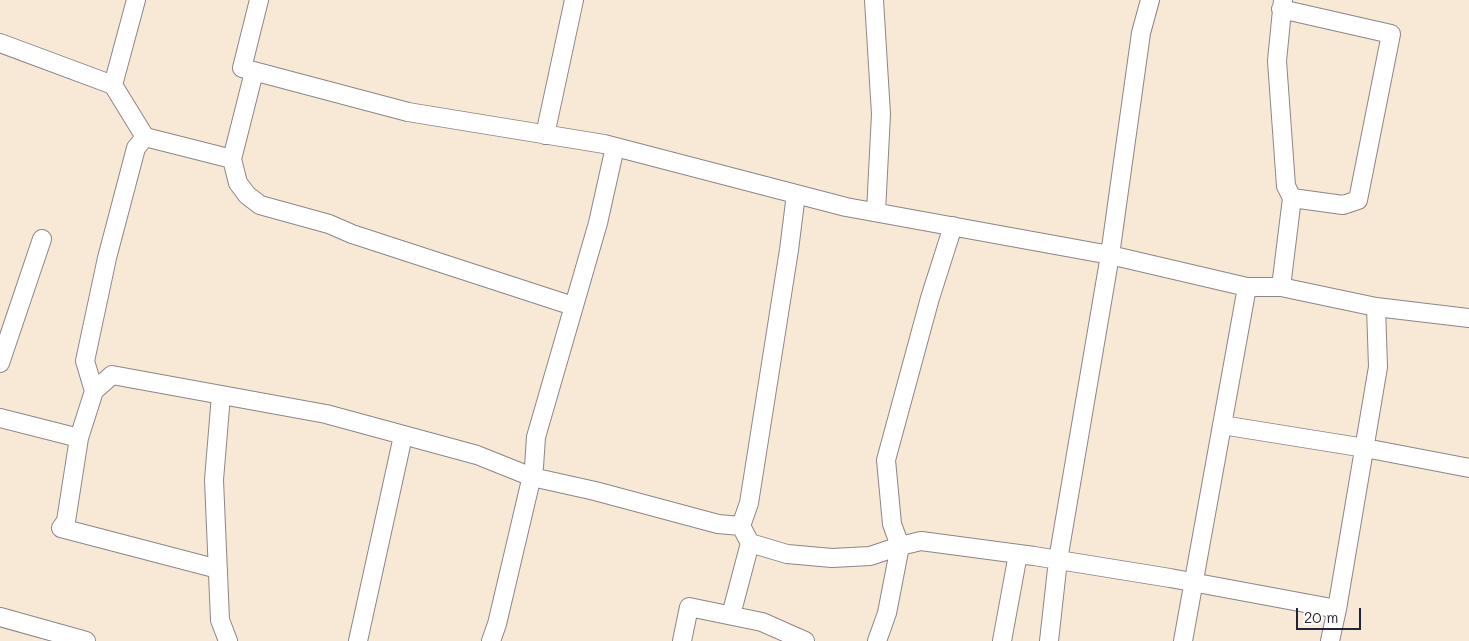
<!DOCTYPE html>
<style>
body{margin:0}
#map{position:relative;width:1469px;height:641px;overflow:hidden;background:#f7e9d5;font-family:Mali,sans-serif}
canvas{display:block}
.scale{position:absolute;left:1296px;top:608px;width:65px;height:22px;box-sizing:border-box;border:2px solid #22223b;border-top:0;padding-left:6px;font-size:15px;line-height:18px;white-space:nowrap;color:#22223b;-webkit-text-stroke:4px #fdfcf7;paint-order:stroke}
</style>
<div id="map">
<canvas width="1469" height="641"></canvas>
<div class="scale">20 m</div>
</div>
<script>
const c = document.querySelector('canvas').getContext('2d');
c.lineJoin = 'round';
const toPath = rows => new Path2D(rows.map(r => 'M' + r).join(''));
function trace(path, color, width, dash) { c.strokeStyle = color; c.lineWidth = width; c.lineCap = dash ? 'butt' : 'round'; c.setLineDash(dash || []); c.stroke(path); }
const minor = toPath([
 [259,0,242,68,408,112,604,144,846,207,1110,255,1058,560,1049,641],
 [874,0,881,114,876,212],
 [1150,0,1141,33,1110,255,1247,287,1281,287,1376,307],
 [1281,9,1391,34,1358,200,1343,205,1292,198],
 [0,43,113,85,136,0],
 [113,85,145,137],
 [545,135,574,0],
 [232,159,238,183,247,195,260,205,329,224,352,234,573,306],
 [1281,287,1292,198,1286,186,1277,61,1283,0],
 [0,363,42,239],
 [94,391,85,361,107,258,136,148,145,137,232,159,254,72],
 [221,395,214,480,220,620,228,641],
 [0,418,79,438,94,391,112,375,326,414,477,455,532,477,595,491,718,524,741,526,750,543,787,554,832,558,870,556,900,546,892,524,886,460,930,298,953,226],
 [1222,425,1365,448,1469,468],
 [79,438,66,521,61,528,218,569],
 [741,526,749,503,789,250,796,194],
 [731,615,750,543],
 [0,617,86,641],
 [358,641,403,436],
 [491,641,497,624,534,467,536,437,598,223,615,147],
 [682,641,689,607,762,622,805,641],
 [877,641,887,613,900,546,921,541,1034,556,1170,578,1337,609],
 [1002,641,1018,554],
 [1183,641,1247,287],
 [1330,641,1337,609,1378,367,1376,307,1469,318]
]);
trace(minor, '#8c8688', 20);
trace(minor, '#fff', 18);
</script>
